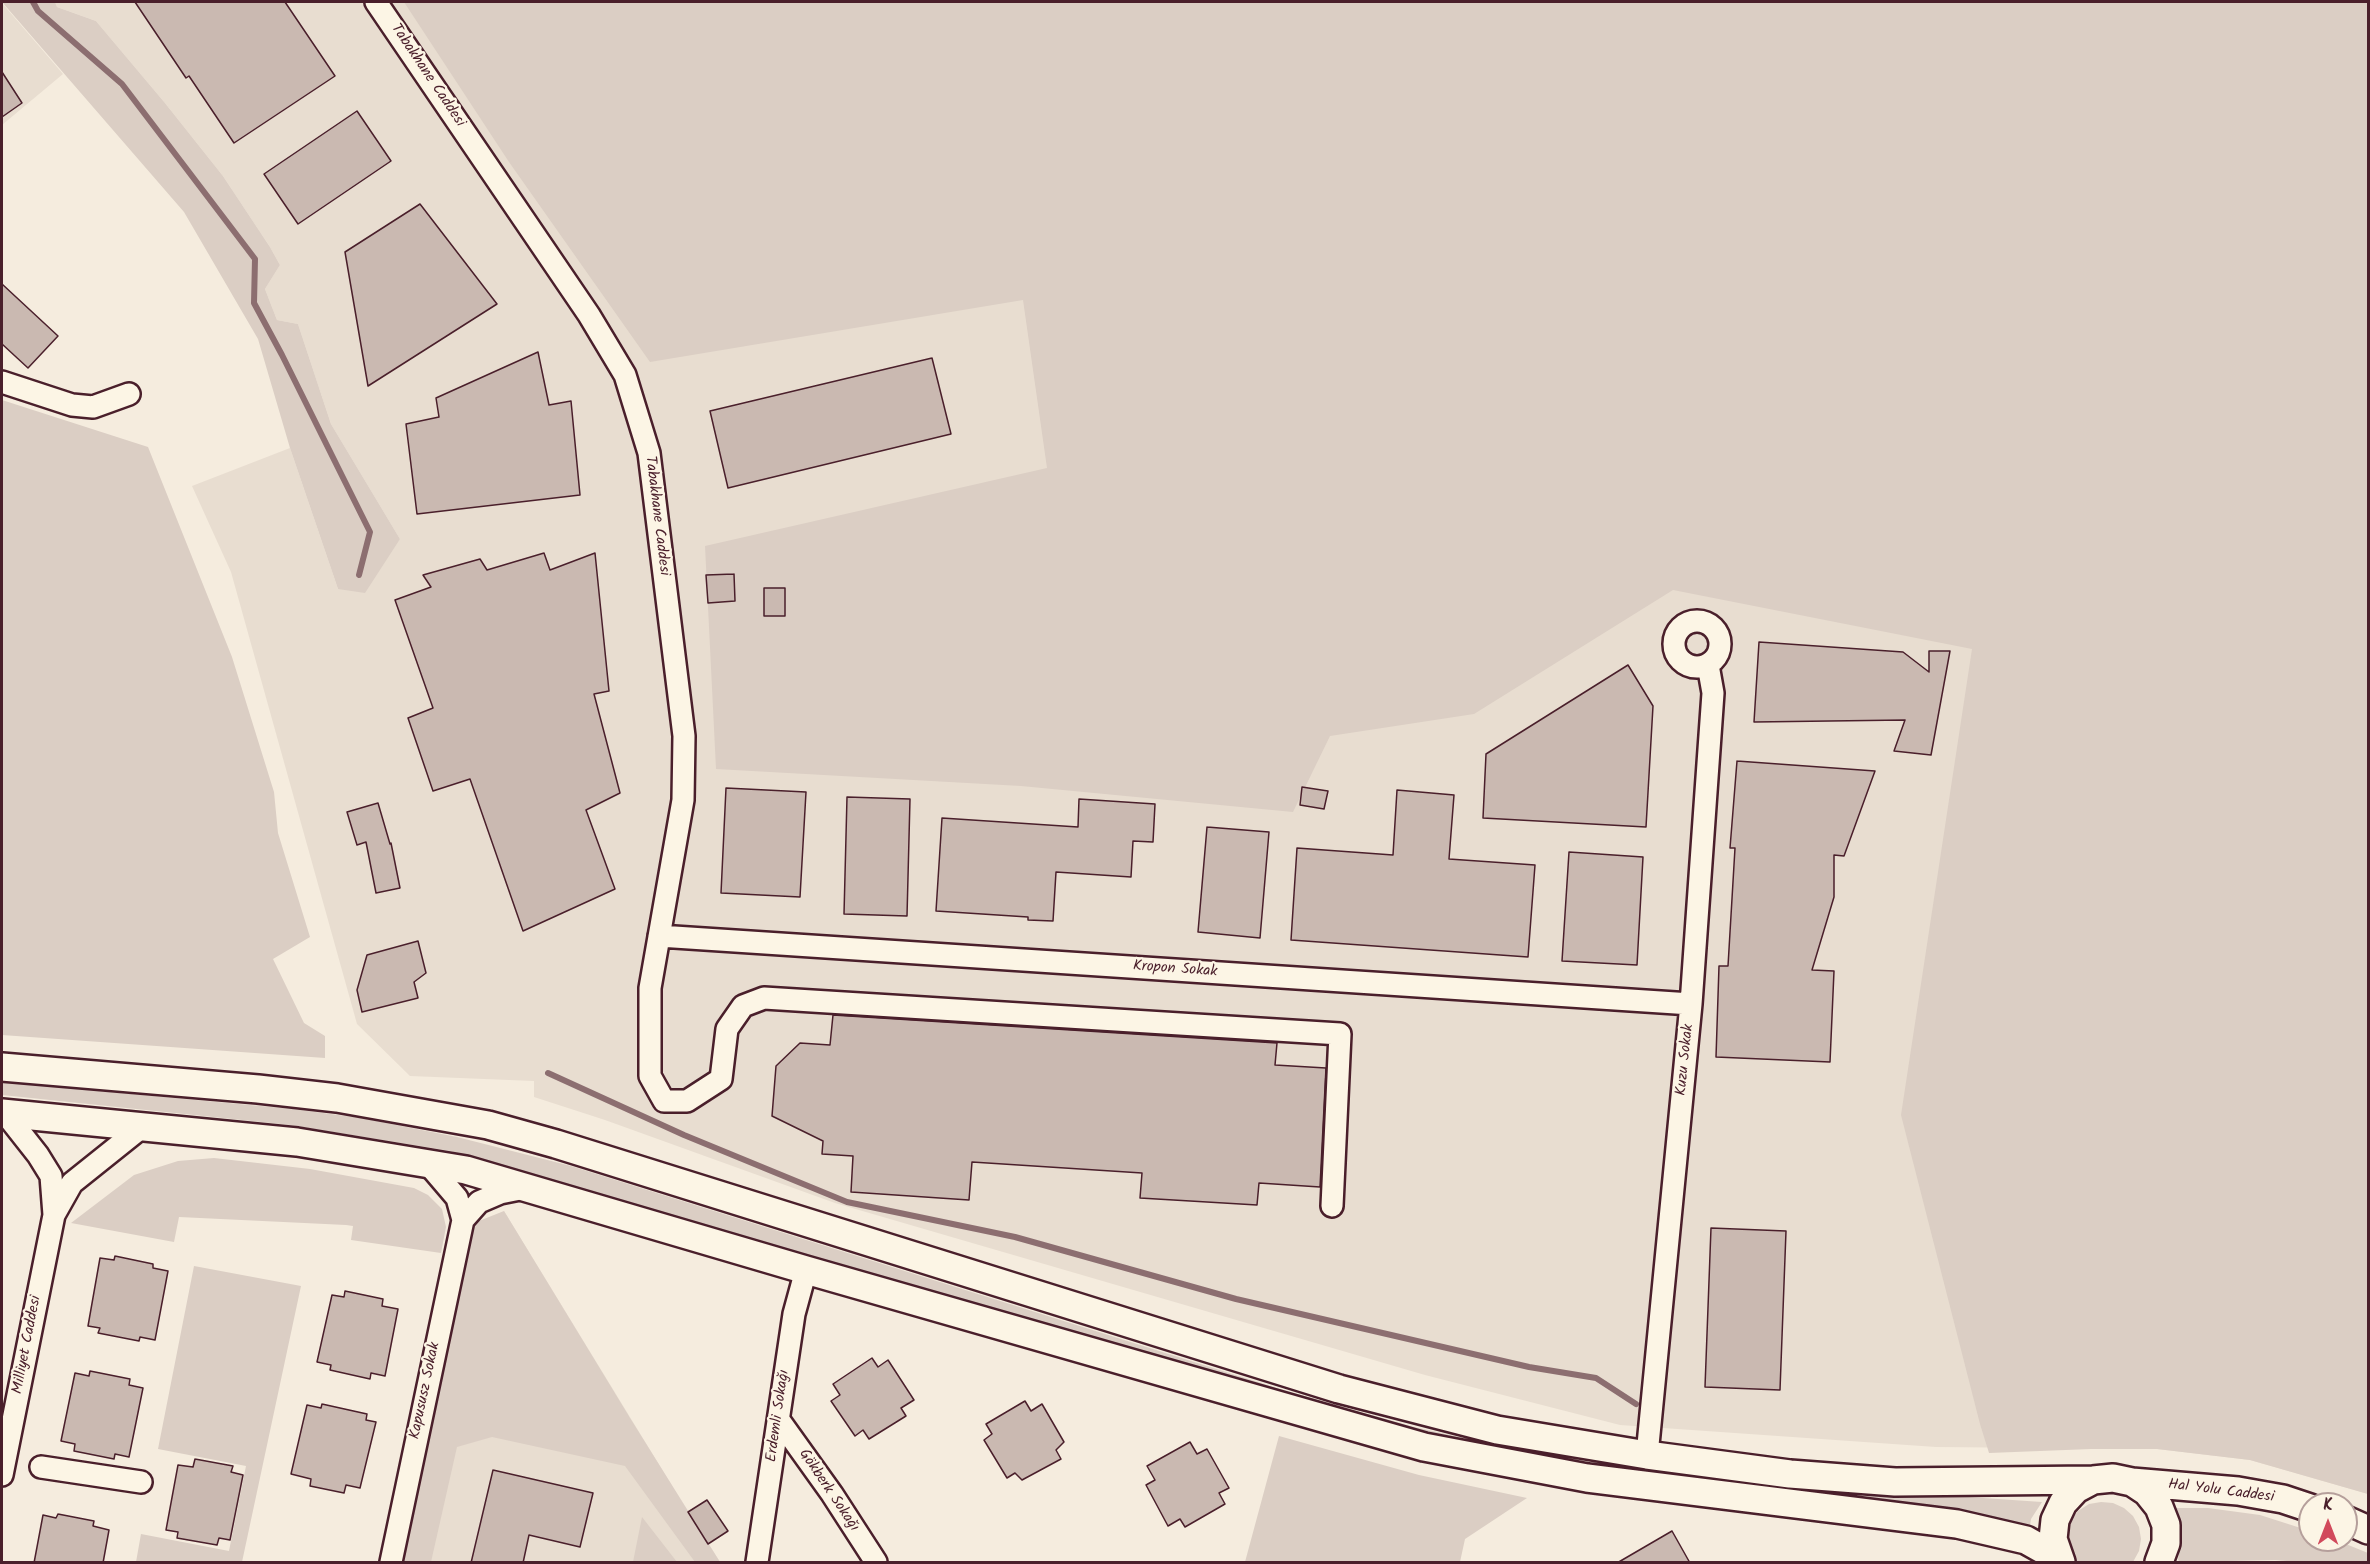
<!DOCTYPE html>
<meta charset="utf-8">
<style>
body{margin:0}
#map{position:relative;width:2370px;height:1564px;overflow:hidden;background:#f5ecde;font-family:Kalam,sans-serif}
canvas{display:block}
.frame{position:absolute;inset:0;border:3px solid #4a1f2b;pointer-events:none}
.north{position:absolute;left:2298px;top:1492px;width:60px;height:60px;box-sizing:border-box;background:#fcf5e5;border:2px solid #b59f9b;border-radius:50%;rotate:0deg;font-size:16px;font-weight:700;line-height:24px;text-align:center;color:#4a1f2b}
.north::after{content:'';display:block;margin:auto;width:21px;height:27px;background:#d1495b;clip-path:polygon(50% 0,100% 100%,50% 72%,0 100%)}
</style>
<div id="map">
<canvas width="2370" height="1564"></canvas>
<div class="frame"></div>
<div class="north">K</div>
</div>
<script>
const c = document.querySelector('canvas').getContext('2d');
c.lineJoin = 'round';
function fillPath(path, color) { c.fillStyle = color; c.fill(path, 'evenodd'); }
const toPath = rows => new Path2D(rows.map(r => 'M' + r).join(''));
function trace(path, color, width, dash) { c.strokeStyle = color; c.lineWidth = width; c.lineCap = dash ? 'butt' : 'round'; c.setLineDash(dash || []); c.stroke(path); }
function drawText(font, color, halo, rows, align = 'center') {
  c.font = font + ' Kalam,sans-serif'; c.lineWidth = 4.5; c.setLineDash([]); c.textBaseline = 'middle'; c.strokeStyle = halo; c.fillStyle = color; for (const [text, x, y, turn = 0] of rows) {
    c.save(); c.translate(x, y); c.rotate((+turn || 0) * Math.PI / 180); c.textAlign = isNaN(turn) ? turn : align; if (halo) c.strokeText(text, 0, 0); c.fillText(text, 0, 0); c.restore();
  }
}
fillPath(toPath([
 [55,2,2368,2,2368,1494,2250,1460,2157,1449,1936,1447,1620,1425,1425,1375,835,1203,605,1120,534,1097,534,1081,410,1076,357,1024,231,572,192,486,290,448,338,589,400,539,331,424,298,324,277,320,265,289,280,265,270,247,223,176,165,103,96,21,57,7],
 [2,3,63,74,2,125],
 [504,1211,688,1512,720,1562,403,1562]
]), '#e8ddd0');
fillPath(toPath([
 [2,2,55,2,57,7,96,21,165,103,223,176,270,247,280,265,265,289,277,320,298,324,331,424,400,539,365,593,338,589,290,448,258,339,184,212],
 [404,2,2368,2,2368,1494,2250,1460,2157,1449,2091,1449,1989,1453,1980,1424,1901,1115,1972,649,1673,590,1474,714,1330,736,1293,812,1021,786,716,769,705,546,1047,468,1023,300,650,362,509,162],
 [2,400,148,447,232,657,274,792,278,833,310,937,273,959,304,1023,325,1036,325,1058,2,1035],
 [2,1082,293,1109,361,1118,457,1137,571,1166,1280,1389,1414,1427,1514,1449,1636,1467,1635,1473,1415,1432,450,1151,290,1125,2,1095],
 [214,1158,310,1169,414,1188,428,1195,442,1209,446,1227,441,1253,351,1240,353,1226,346,1225,179,1217,174,1242,71,1223,134,1175,178,1161],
 [504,1211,630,1418,720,1562,695,1562,625,1466,492,1437,457,1447,431,1562,403,1562,474,1223],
 [194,1266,301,1286,242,1562,136,1562,141,1534,229,1551,246,1466,158,1449],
 [1279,1436,1419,1475,1527,1498,1465,1539,1460,1562,1245,1562],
 [1747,1482,2042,1502,2031,1519,2028,1539,1746,1487],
 [2101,1502,2113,1503,2124,1508,2133,1516,2139,1527,2141,1539,2139,1551,2133,1562,2074,1562,2070,1557,2066,1533,2070,1521,2078,1511,2089,1504],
 [2176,1508,2208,1508,2260,1515,2310,1531,2310,1540,2336,1540,2368,1553,2368,1562,2299,1562,2275,1560,2181,1562,2178,1560,2182,1534],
 [642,1517,677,1562,633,1562]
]), '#dbcec4');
trace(toPath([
 [33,2,38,11,122,84,255,259,254,303,282,355,370,532,359,575],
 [548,1073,684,1135,847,1202,1015,1237,1236,1299,1529,1367,1596,1378,1636,1404]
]), '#8c6e70', 6);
const building = toPath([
 [135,2,285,2,335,76,234,143,189,76,186,78,135,2],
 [2,72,22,103,2,117,2,72],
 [357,111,391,161,298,224,264,174,357,111],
 [420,204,497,304,368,386,345,252,420,204],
 [2,284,58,336,28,368,2,344,2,284],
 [538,352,549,405,571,401,580,495,417,514,406,424,439,417,436,398,538,352],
 [932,358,951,434,728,488,710,411,932,358],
 [544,553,550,570,595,553,609,691,594,694,620,793,586,810,615,889,523,931,470,779,433,791,408,718,433,708,395,600,431,587,423,575,480,559,487,570,544,553],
 [734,574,735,601,708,603,706,575,734,574],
 [764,588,785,588,785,616,764,616,764,588],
 [1759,642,1903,652,1929,672,1929,651,1950,651,1931,755,1894,751,1905,720,1754,722,1759,642],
 [1628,665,1653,706,1646,827,1483,818,1486,754,1628,665],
 [1737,761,1875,771,1844,856,1834,855,1834,897,1812,970,1834,971,1830,1062,1716,1057,1719,966,1728,966,1735,848,1730,848,1737,761],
 [1302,787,1328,791,1324,809,1300,805,1302,787],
 [726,788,806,792,800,897,721,893,726,788],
 [1397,790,1454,795,1449,859,1535,865,1528,957,1291,940,1297,848,1393,855,1397,790],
 [847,797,910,799,907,916,844,914,847,797],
 [1079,799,1155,804,1153,842,1133,841,1131,877,1056,872,1053,921,1028,920,1028,917,936,911,942,818,1078,827,1079,799],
 [378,803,390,844,391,843,400,888,376,893,366,842,357,845,347,812,378,803],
 [1207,827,1269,832,1260,938,1198,932,1207,827],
 [1569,852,1643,857,1637,965,1562,961,1569,852],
 [418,941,426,973,414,982,418,998,362,1012,357,990,367,955,418,941],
 [833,1015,1277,1043,1275,1065,1326,1068,1320,1187,1259,1183,1257,1205,1140,1198,1142,1173,972,1162,969,1200,851,1192,853,1156,822,1154,823,1141,772,1116,776,1066,800,1043,830,1045,833,1015],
 [1711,1228,1786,1231,1780,1390,1705,1387,1711,1228],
 [115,1256,153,1264,153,1268,168,1271,155,1340,140,1337,139,1341,98,1333,100,1328,88,1326,100,1258,114,1260,115,1256],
 [345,1291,383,1299,382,1306,398,1309,385,1376,371,1373,370,1379,330,1370,331,1365,317,1362,332,1295,344,1297,345,1291],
 [872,1358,878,1367,888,1360,914,1400,901,1408,906,1416,869,1439,863,1430,855,1436,831,1401,840,1395,833,1384,872,1358],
 [90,1371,130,1379,129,1385,143,1388,129,1457,115,1454,114,1459,74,1451,75,1444,61,1441,75,1373,89,1376,90,1371],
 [1025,1401,1031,1411,1042,1404,1064,1442,1056,1450,1061,1459,1022,1480,1015,1473,1007,1478,984,1440,992,1434,986,1424,1025,1401],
 [322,1404,367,1414,366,1420,376,1422,360,1488,346,1485,344,1493,310,1486,311,1479,291,1474,307,1405,321,1408,322,1404],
 [1190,1442,1197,1454,1207,1449,1229,1488,1219,1493,1225,1504,1185,1527,1180,1519,1168,1526,1146,1485,1155,1480,1147,1466,1190,1442],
 [195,1459,233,1466,231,1472,243,1475,230,1540,219,1538,217,1545,177,1538,178,1532,166,1530,178,1465,193,1467,195,1459],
 [493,1470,593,1493,580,1547,529,1535,523,1563,471,1563,493,1470],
 [707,1500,728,1531,708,1544,688,1512,707,1500],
 [58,1514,94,1521,93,1526,109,1530,103,1563,34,1563,43,1515,56,1518,58,1514],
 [1672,1531,1690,1563,1617,1563,1672,1531]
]);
fillPath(building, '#cab9b1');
trace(building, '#4a1f2b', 1.5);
const minor = toPath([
 [376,2,589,315,625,375,649,453,684,736,683,800,650,988,650,1076,664,1101,687,1101,721,1079,727,1029,743,1006,764,998,1340,1034,1332,1206],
 [2,382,72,405,93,407,129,394],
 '1674 644a23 23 0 1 1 46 0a23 23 0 1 1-46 0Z',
 [659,936,1691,1004],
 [428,1164,457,1198,463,1220],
 [54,1215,72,1183,142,1127],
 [779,1420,832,1494,876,1562],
 [1647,1455,1691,1004,1713,693,1708,665],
 [41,1467,141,1482],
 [2,1475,54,1215,51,1176,38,1155,5,1113],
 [391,1562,463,1220,479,1202,500,1193,525,1188],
 [757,1562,794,1314,806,1270]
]);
const major = toPath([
 [2,1067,258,1089,337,1098,488,1125,556,1144,1339,1389,1497,1430,1647,1455,1790,1474,1895,1482,2093,1480,2113,1478,2132,1482,2147,1492,2159,1507,2166,1525,2166,1543,2159,1562],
 [2,1113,297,1142,466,1170,806,1270,1424,1447,1587,1478,1957,1524,2026,1540,2058,1558],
 [2132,1482,2238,1491,2283,1499,2310,1508],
 [2346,1520,2368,1530],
 [2061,1562,2053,1539,2055,1520,2063,1503,2076,1489,2093,1480]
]);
trace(minor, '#4a1f2b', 26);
trace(major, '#4a1f2b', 32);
trace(minor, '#fcf5e5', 21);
trace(major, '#fcf5e5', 27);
drawText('15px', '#4a1f2b', '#fcf5e5', [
 ["Tabakhane Caddesi",427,76,56],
 ["Tabakhane Caddesi",656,516,83],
 ["Kropon Sokak",1175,970,4],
 ["Kuzu Sokak",1686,1060,-84],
 ["Milliyet Caddesi",28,1345,-79],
 ["Kapususz Sokak",426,1391,-78],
 ["Erdemli Sokağı",779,1416,-82],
 ["Gökberk Sokağı",828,1491,56],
 ["Hal Yolu Caddesi",2221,1492,7]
]);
</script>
